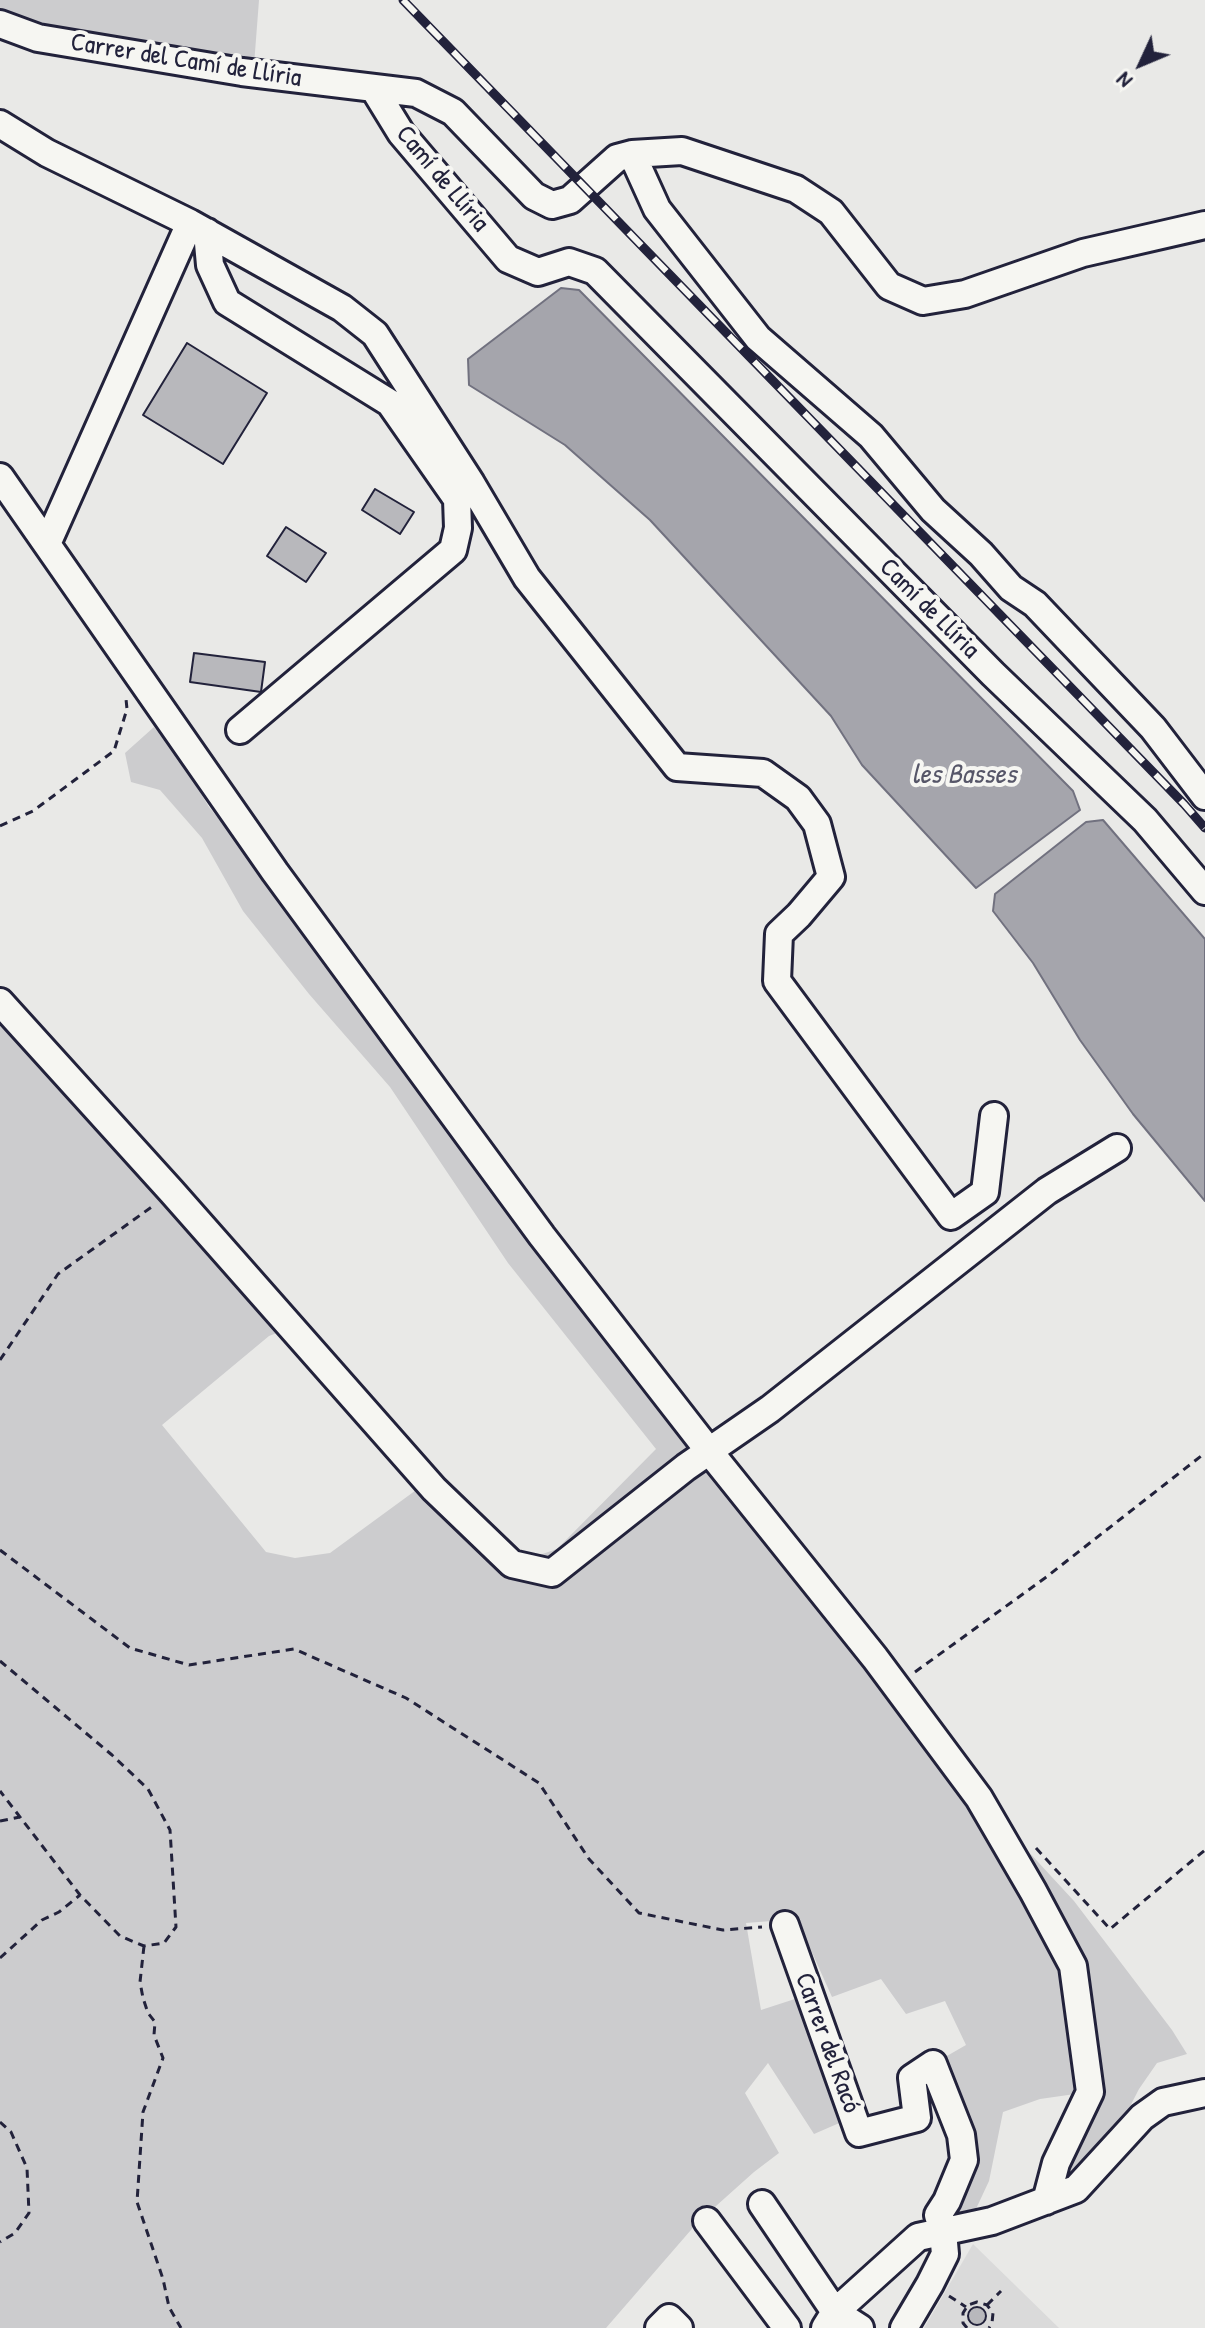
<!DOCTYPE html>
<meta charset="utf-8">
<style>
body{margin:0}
#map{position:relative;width:1205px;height:2328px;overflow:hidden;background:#e9e9e7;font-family:"Patrick Hand",sans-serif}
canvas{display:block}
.north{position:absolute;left:1101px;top:24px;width:80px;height:80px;-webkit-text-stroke:6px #f6f6f2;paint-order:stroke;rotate:226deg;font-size:22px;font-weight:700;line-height:32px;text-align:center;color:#22223b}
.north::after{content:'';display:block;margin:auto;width:28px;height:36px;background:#22223b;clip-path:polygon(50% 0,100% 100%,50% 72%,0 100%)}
</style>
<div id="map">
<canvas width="1205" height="2328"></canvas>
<div class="north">N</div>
</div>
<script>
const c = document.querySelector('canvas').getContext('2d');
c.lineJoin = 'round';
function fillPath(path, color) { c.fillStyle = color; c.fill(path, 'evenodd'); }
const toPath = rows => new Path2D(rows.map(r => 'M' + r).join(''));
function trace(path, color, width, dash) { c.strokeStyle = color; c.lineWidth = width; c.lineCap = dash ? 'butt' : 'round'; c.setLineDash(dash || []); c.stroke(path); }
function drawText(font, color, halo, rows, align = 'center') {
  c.font = font + ' "Patrick Hand",sans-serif'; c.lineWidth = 8; c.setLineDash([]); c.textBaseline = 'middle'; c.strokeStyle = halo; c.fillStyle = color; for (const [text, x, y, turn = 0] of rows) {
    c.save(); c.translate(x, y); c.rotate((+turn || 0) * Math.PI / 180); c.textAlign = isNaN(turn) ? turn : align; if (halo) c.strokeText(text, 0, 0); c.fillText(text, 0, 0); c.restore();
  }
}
fillPath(toPath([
 [973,2244,1059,2328,924,2328]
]), '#dadada');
fillPath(toPath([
 [0,0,259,0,254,65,47,33,0,11],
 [154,727,182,763,209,807,269,880,979,1798,1074,1901,1172,2030,1187,2054,1157,2063,1139,2089,1124,2118,1046,2201,1089,2092,1040,2099,1003,2112,989,2181,968,2226,943,2232,964,2160,933,2064,966,2045,945,2001,906,2014,881,1979,832,1997,797,1919,746,1923,761,2010,801,1997,844,2121,814,2134,768,2063,745,2093,779,2153,754,2172,697,2223,606,2328,0,2328,0,1002,292,1327,269,1336,162,1425,266,1552,295,1558,330,1553,423,1485,513,1564,557,1549,656,1449,508,1263,390,1087,309,994,243,911,202,838,160,790,131,782,125,753]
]), '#ccccce');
const water = toPath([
 [561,288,579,290,1073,791,1080,810,976,888,862,765,831,716,650,520,565,445,469,385,468,359,561,288],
 [1103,820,1205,939,1205,1201,1133,1114,1080,1040,1033,963,993,911,995,894,1086,822,1103,820]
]);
fillPath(water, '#a5a5ac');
trace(water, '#71717f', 2);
const building = toPath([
 [187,343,267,393,223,464,143,415,187,343],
 [375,489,414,512,400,534,362,510,375,489],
 [286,527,326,553,306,582,267,556,286,527],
 [194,653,265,662,261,692,190,682,194,653],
 '968 2316a9 9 0 1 1 18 0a9 9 0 1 1-18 0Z'
]);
fillPath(building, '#b8b8bc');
trace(building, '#22223b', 2);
const minor = toPath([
 [0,24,38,38,242,72,416,93,453,112,534,196,552,205,570,200,617,158,632,154,682,151,796,189,831,212,889,286,923,301,965,294,1083,253,1205,225],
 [374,89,401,133,508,259,538,272,569,262,595,271,993,674,1145,820,1205,891],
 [0,124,47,153,190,223,342,308,375,334,471,483,527,578,677,767,763,773,798,798,817,824,831,877,799,915,779,934,777,981,951,1216,985,1192,994,1116],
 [632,154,657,209,758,338,871,436,933,510,981,554,1011,588,1035,604,1153,728,1205,796],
 [207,232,210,265,227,302,390,403,457,499,458,528,453,550,240,730],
 [0,477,275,872,542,1236,709,1451,875,1658,979,1798,1033,1891,1073,1966,1090,2092,1056,2163,1046,2201],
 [47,544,190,223],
 [0,1002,172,1192,434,1489,512,1564,552,1573,686,1467,770,1409,1047,1191,1117,1148],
 [785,1925,859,2133,917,2118,912,2078,933,2064,961,2135,964,2160,947,2201,938,2215,943,2232,945,2254,930,2284,904,2328],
 [762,2204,835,2312,860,2328],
 [707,2221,787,2328],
 [659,2328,669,2318,679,2328],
 [825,2328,835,2312,918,2237,992,2221,1076,2189,1142,2117,1163,2102,1205,2093]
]);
trace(minor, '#22223b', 32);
trace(toPath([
 [0,826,33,811,114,751,127,709,126,699],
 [0,1360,58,1274,153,1206],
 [0,1550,130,1648,189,1665,294,1649,406,1698,539,1783,589,1859,639,1913,723,1930,762,1927],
 [0,1661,112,1755,148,1789,170,1830,176,1927,164,1943,144,1946,120,1936,80,1895,0,1791],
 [915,1672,1045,1578,1205,1453],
 [0,1821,20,1817],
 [1036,1848,1110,1929,1205,1850],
 [144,1946,140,1982,143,1998,148,2013,155,2022,154,2035,163,2058,143,2112,137,2202,163,2279,169,2307,181,2328],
 [0,1958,42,1920,59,1912,80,1895],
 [0,2122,11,2132,27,2168,29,2213,15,2233,0,2242],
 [949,2296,966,2307],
 [987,2305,1001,2291],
 [967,2328,963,2323,963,2313,968,2305,977,2302,987,2305,993,2313,992,2323,989,2328]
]), '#22223b', 3, [8, 6]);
trace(minor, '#f6f6f2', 26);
const rail = toPath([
 [403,0,1184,804,1205,828]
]);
trace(rail, '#22223b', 9);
trace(rail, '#f6f6f2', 6, [18]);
drawText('26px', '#22223b', '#f6f6f2', [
 ["Carrer del Camí de Llíria",186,61,9],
 ["Camí de Llíria",442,179,50],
 ["Camí de Llíria",929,609,45],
 ["Carrer del Racó",827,2043,70]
]);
drawText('italic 28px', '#565668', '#f6f6f2', [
 ["les Basses",964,776]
]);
</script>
